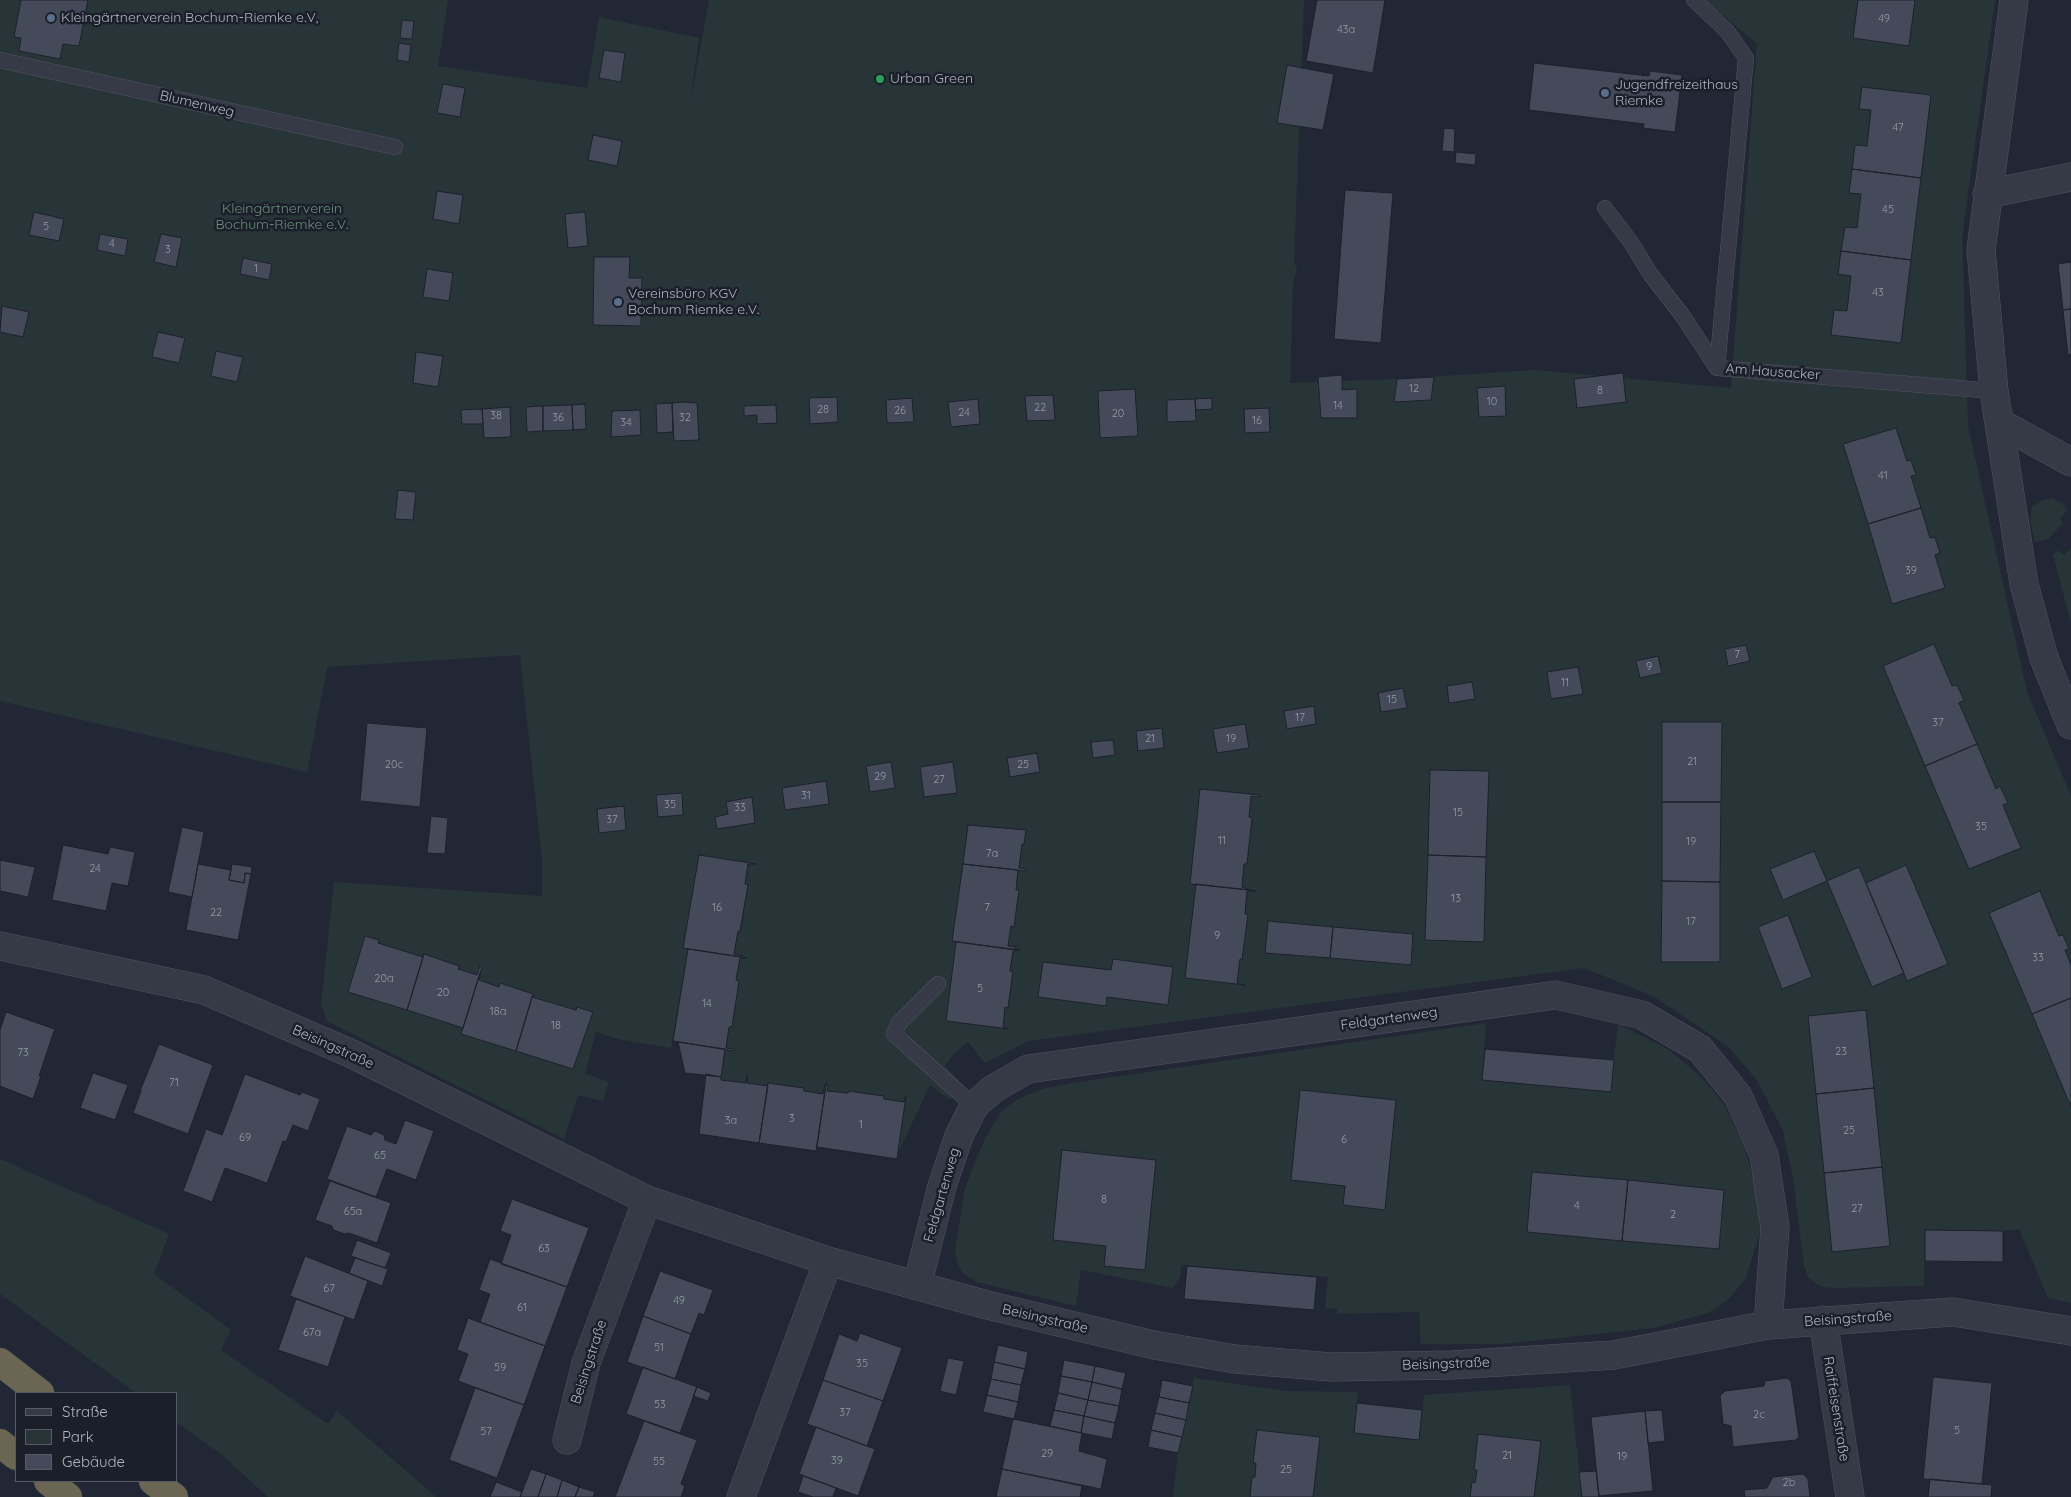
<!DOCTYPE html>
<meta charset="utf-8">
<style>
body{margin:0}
#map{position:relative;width:2071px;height:1497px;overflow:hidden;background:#222735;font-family:Quicksand,sans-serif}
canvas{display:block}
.legend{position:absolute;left:15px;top:1392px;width:162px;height:90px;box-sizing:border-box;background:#1b1f2a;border:1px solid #575b67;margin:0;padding:6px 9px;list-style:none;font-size:15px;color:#b0b4c2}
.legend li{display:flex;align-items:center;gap:10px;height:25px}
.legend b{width:25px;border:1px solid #575b67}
</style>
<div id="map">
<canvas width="2071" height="1497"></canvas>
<ul class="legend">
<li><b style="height:6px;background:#353a46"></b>Straße</li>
<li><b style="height:14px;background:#273539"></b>Park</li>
<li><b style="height:14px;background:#444a5a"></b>Gebäude</li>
</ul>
</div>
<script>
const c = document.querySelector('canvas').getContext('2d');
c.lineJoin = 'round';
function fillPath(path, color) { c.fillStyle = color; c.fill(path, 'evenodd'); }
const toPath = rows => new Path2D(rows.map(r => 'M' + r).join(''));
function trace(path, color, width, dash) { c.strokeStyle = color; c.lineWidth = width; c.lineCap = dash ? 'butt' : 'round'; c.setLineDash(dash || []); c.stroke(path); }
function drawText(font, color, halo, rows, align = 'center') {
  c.font = font + ' Quicksand,sans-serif'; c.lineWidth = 5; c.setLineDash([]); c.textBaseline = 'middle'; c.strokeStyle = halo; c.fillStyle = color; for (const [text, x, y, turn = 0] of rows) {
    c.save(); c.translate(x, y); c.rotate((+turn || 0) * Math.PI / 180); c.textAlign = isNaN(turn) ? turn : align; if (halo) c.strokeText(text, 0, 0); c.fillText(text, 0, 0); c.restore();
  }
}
fillPath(toPath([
 [0,0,448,0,438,66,587,88,599,17,699,38,689,109,709,0,1304,0,1294,262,1297,270,1293,282,1290,383,1397,379,1535,370,1731,388,1757,44,1705,0,1995,0,1962,237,1968,426,2027,692,2071,796,2071,1303,2048,1298,2019,1229,2003,1231,1925,1230,1924,1286,1833,1288,1823,1287,1816,1284,1808,1277,1804,1266,1793,1178,1783,1131,1758,1082,1729,1047,1653,996,1584,968,1028,1041,985,1063,968,1042,954,1054,945,1066,962,1084,950,1100,930,1085,898,1153,905,1096,904,1102,884,1099,884,1096,848,1091,848,1093,827,1091,828,1085,825,1084,823,1094,804,1091,804,1088,768,1083,768,1086,747,1083,747,1075,746,1083,721,1080,725,1049,734,1049,726,1048,729,1027,732,1027,739,981,736,980,740,958,747,959,742,957,742,955,734,954,738,931,741,931,748,885,745,884,748,864,754,864,699,855,683,948,688,949,671,1048,622,1040,596,1032,585,1074,609,1082,603,1101,578,1095,564,1139,327,1021,321,1005,334,882,542,896,542,860,520,655,327,667,307,772,0,701],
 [2052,498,2061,503,2068,510,2060,518,2063,523,2049,539,2035,542,2030,520,2032,507,2041,501],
 [2071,548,2071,623,2053,555,2058,550,2064,556],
 [1486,1023,1482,1080,1610,1092,1618,1024,1668,1049,1701,1077,1724,1104,1744,1146,1758,1194,1760,1232,1746,1278,1730,1298,1708,1313,1653,1328,1502,1344,1421,1344,1419,1312,1337,1314,1337,1309,1325,1308,1328,1277,1181,1265,1180,1277,1173,1288,1081,1270,1076,1306,976,1282,964,1274,958,1265,955,1252,964,1192,976,1159,989,1131,1002,1111,1018,1099,1042,1089,1072,1083],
 [0,1159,169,1234,154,1274,231,1330,221,1350,328,1424,337,1411,436,1497,268,1497,222,1455,176,1422,176,1393,136,1393,0,1294],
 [1194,1378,1285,1391,1358,1392,1354,1433,1419,1440,1424,1395,1570,1385,1582,1497,1173,1497,1178,1453]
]), '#273539');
const building = toPath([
 [21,0,88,0,79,46,63,44,60,59,19,51,21,38,14,37,21,0],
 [1317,0,1385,0,1373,73,1306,61,1317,0],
 [1858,0,1915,0,1909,46,1853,38,1858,0],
 [402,20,414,21,412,39,400,38,402,20],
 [399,43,411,45,409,62,397,60,399,43],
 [604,50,625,53,621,82,599,78,604,50],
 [1534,63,1649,76,1650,71,1682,75,1675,132,1643,128,1644,124,1529,110,1534,63],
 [1287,65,1334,74,1323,130,1277,123,1287,65],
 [443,84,465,88,460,117,437,113,443,84],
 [1862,87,1931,95,1921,178,1852,169,1855,145,1867,146,1871,110,1859,109,1862,87],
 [1444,128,1455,129,1454,152,1442,151,1444,128],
 [593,135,622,141,617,166,588,160,593,135],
 [1456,152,1476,154,1475,165,1455,163,1456,152],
 [1852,169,1921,178,1911,260,1841,251,1845,227,1857,228,1861,194,1849,193,1852,169],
 [1345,190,1393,193,1381,343,1334,339,1345,190],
 [437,191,463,195,459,224,433,219,437,191],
 [34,212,64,219,59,241,29,235,34,212],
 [585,212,588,246,568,248,565,214,585,212],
 [100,234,128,239,125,256,97,250,100,234],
 [161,234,182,238,176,267,154,262,161,234],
 [1841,251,1911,260,1901,343,1831,335,1834,310,1847,311,1851,276,1838,274,1841,251],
 [594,257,630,257,629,278,642,278,641,326,593,325,594,257],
 [243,258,272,264,269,280,240,274,243,258],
 [2071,262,2071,309,2063,310,2058,264,2071,262],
 [427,269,453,273,449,301,423,297,427,269],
 [2,306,29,312,23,337,0,332,2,306],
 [2071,309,2071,354,2068,355,2063,310,2071,309],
 [158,332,185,338,179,363,152,357,158,332],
 [216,351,243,357,237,382,211,376,216,351],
 [416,352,443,356,438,387,413,383,416,352],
 [1623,373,1626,402,1577,408,1574,379,1623,373],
 [1342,375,1342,390,1357,389,1357,418,1321,418,1318,377,1342,375],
 [1434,377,1431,400,1394,402,1397,379,1434,377],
 [1505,386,1506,416,1479,417,1477,388,1505,386],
 [1135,389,1138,436,1100,438,1098,391,1135,389],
 [1053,395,1055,420,1027,421,1025,396,1053,395],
 [837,397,838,422,810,424,809,398,837,397],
 [912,398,914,422,887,423,886,400,912,398],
 [1212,398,1212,409,1196,410,1195,399,1212,398],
 [978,399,980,424,951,427,948,402,978,399],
 [1195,399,1196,421,1167,422,1167,400,1195,399],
 [682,402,697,403,699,440,674,441,672,403,682,402],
 [672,403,673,432,657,433,656,404,672,403],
 [585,404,586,429,573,430,572,405,585,404],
 [572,405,573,430,543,431,543,406,572,405],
 [776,405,777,423,757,424,757,415,744,416,744,406,776,405],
 [543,406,543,431,527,432,526,407,543,406],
 [510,407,511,437,484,438,482,409,510,407],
 [1269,408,1270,432,1245,433,1244,409,1269,408],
 [482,409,483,424,462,424,461,410,482,409],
 [640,410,641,435,611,437,612,411,640,410],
 [1896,428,1907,461,1911,460,1916,475,1911,476,1921,508,1868,524,1843,444,1896,428],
 [398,490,416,492,413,520,395,519,398,490],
 [1921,508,1930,538,1935,537,1940,553,1935,555,1945,588,1892,604,1868,524,1921,508],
 [1934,644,1952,686,1957,685,1964,700,1959,703,1977,744,1925,766,1883,666,1934,644],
 [1746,645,1750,661,1728,666,1725,649,1746,645],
 [1658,656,1662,673,1640,678,1636,661,1658,656],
 [1578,667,1583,694,1551,699,1547,672,1578,667],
 [1472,682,1475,699,1449,703,1447,686,1472,682],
 [1403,688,1407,708,1381,712,1378,693,1403,688],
 [1314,706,1316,724,1287,729,1284,711,1314,706],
 [1662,722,1722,722,1721,802,1662,802,1662,722],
 [367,723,427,728,420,807,360,801,367,723],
 [1245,724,1249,748,1217,753,1213,729,1245,724],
 [1162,728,1164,748,1138,751,1136,731,1162,728],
 [1113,740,1115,755,1093,758,1091,742,1113,740],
 [1977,744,1996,789,2000,786,2008,803,2003,805,2021,848,1969,869,1925,766,1977,744],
 [1037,753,1040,772,1010,777,1007,758,1037,753],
 [891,762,895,788,870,792,866,766,891,762],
 [953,762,957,793,924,797,920,767,953,762],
 [1430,770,1489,771,1486,857,1428,855,1430,770],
 [826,781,829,804,785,810,782,788,826,781],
 [1200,789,1260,795,1260,797,1251,796,1249,817,1252,818,1247,864,1244,864,1242,887,1251,890,1190,884,1200,789],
 [682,793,683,815,658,817,656,795,682,793],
 [752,797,755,823,717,829,715,817,728,814,726,802,752,797],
 [1662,802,1721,802,1720,882,1662,881,1662,802],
 [624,806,626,830,599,833,597,809,624,806],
 [431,816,448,818,445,854,427,853,431,816],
 [968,825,1026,830,1024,844,1022,844,1019,868,1026,869,1026,871,963,864,968,825],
 [182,827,204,832,192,897,168,892,182,827],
 [63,845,108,854,110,847,135,852,128,886,112,883,106,911,52,900,63,845],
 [1814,851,1827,881,1783,900,1770,869,1814,851],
 [699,855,757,864,748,864,745,884,748,885,740,931,738,931,734,954,743,956,742,957,683,948,699,855],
 [1428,855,1486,857,1484,942,1425,940,1428,855],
 [0,860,35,867,28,897,0,891,0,860],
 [198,864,231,870,229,880,244,883,245,873,251,874,238,940,186,930,198,864],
 [232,864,252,867,251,874,245,873,244,883,229,880,232,864],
 [963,864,1018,870,1016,890,1019,890,1014,927,1011,926,1008,946,1016,947,1015,950,952,941,963,864],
 [1906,865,1948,964,1907,981,1866,883,1906,865],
 [1859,867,1904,973,1872,987,1827,881,1859,867],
 [1662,881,1720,882,1720,962,1661,962,1662,881],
 [1196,884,1256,891,1247,891,1245,914,1248,914,1242,960,1240,959,1237,983,1245,985,1185,978,1196,884],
 [2040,891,2059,936,2063,935,2069,949,2065,950,2071,965,2071,998,2032,1014,1989,913,2040,891],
 [1788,915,1812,977,1782,989,1758,927,1788,915],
 [1268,921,1333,927,1330,958,1265,953,1268,921],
 [1333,927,1413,934,1411,965,1330,958,1333,927],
 [365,936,379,940,378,943,423,957,407,1010,348,992,365,936],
 [956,942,1020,950,1013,951,1010,971,1013,971,1008,1008,1005,1007,1003,1027,1009,1029,946,1021,956,942],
 [688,949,747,958,740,958,736,980,739,981,732,1027,729,1027,726,1048,734,1049,734,1051,673,1041,688,949],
 [424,954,459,966,458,969,477,975,480,966,482,967,463,1028,407,1010,424,954],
 [1113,959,1173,967,1168,1005,1107,997,1106,1006,1038,997,1043,962,1111,970,1113,959],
 [480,973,481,974,479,980,499,987,500,983,533,994,516,1051,461,1034,480,973],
 [532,997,576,1010,577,1007,593,1012,573,1069,516,1051,532,997],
 [2071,998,2071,1107,2032,1014,2071,998],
 [1866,1010,1874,1088,1816,1094,1808,1016,1866,1010],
 [6,1012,57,1030,54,1031,39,1076,41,1076,33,1099,0,1086,0,1030,6,1012],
 [678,1042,725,1049,721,1077,685,1073,678,1042],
 [159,1044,213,1065,188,1134,133,1113,141,1091,140,1091,159,1044],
 [1485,1049,1614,1060,1611,1092,1482,1080,1485,1049],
 [93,1073,128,1085,115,1120,80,1108,93,1073],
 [245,1074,300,1095,302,1092,320,1099,308,1131,293,1125,286,1142,283,1141,267,1183,225,1168,212,1202,183,1191,206,1129,222,1135,245,1074],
 [706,1074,721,1077,721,1080,746,1083,747,1075,747,1083,768,1086,759,1143,699,1134,706,1074],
 [768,1083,804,1088,804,1091,823,1094,825,1084,826,1084,816,1151,759,1143,768,1083],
 [826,1084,828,1084,827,1091,848,1093,848,1091,884,1096,884,1099,904,1102,906,1096,897,1159,817,1147,826,1084],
 [1874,1088,1882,1167,1824,1173,1816,1094,1874,1088],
 [1300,1090,1396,1100,1385,1210,1343,1205,1345,1186,1291,1180,1300,1090],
 [405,1120,434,1131,416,1180,387,1169,376,1197,327,1179,347,1126,371,1135,375,1131,384,1135,385,1140,396,1144,405,1120],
 [1062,1150,1156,1160,1145,1270,1104,1266,1106,1246,1053,1240,1062,1150],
 [1882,1167,1890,1246,1832,1252,1824,1173,1882,1167],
 [1532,1172,1628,1180,1622,1241,1527,1232,1532,1172],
 [1628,1180,1724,1190,1719,1249,1622,1241,1628,1180],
 [330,1181,391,1203,377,1243,349,1233,345,1234,333,1230,332,1226,315,1220,330,1181],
 [512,1199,589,1228,567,1287,501,1264,511,1235,500,1231,512,1199],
 [1925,1230,2003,1231,2003,1262,1925,1261,1925,1230],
 [357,1240,391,1253,385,1268,351,1256,357,1240],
 [305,1256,368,1281,354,1320,290,1296,305,1256],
 [355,1258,388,1269,382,1286,349,1273,355,1258],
 [490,1259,567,1287,545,1346,480,1322,490,1294,479,1290,490,1259],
 [1187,1266,1317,1277,1314,1310,1184,1299,1187,1266],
 [660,1271,713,1290,704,1315,699,1313,691,1334,643,1316,660,1271],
 [296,1299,345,1317,328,1367,278,1350,296,1299],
 [643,1316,691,1334,675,1379,627,1362,643,1316],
 [468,1318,545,1346,524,1405,458,1381,468,1354,457,1350,468,1318],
 [860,1333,902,1348,883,1401,823,1380,839,1334,857,1341,860,1333],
 [998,1345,1028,1352,1025,1369,994,1362,998,1345],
 [948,1358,964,1361,956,1395,940,1391,948,1358],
 [1064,1360,1095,1366,1092,1382,1061,1376,1064,1360],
 [994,1362,1025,1369,1021,1385,991,1379,994,1362],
 [1095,1366,1126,1373,1122,1389,1092,1382,1095,1366],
 [643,1367,697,1387,680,1433,626,1414,643,1367],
 [1061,1376,1092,1382,1088,1400,1058,1393,1061,1376],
 [1933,1377,1992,1383,1982,1484,1923,1479,1933,1377],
 [1787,1378,1791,1381,1799,1437,1796,1440,1733,1447,1731,1426,1723,1424,1720,1396,1725,1391,1764,1386,1765,1381,1787,1378],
 [991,1379,1021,1385,1018,1402,987,1395,991,1379],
 [823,1380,883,1401,867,1446,807,1424,823,1380],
 [1162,1380,1193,1386,1189,1403,1159,1397,1162,1380],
 [1092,1382,1122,1389,1119,1406,1088,1400,1092,1382],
 [697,1387,711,1393,708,1401,693,1396,697,1387],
 [475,1388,524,1405,497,1478,449,1460,475,1388],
 [1058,1393,1088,1400,1084,1416,1054,1410,1058,1393],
 [987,1395,1018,1402,1014,1419,983,1412,987,1395],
 [1159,1397,1189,1403,1186,1420,1155,1413,1159,1397],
 [1088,1400,1119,1406,1115,1423,1084,1416,1088,1400],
 [1357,1403,1422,1410,1419,1440,1354,1433,1357,1403],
 [1054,1410,1084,1416,1081,1433,1050,1426,1054,1410],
 [1662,1410,1665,1441,1648,1443,1645,1411,1662,1410],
 [1645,1411,1653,1491,1599,1496,1591,1417,1645,1411],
 [1155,1413,1186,1420,1182,1437,1151,1430,1155,1413],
 [1084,1416,1115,1423,1112,1439,1081,1433,1084,1416],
 [1013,1419,1082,1433,1079,1451,1107,1459,1101,1489,1002,1469,1013,1419],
 [644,1421,697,1440,681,1484,685,1486,681,1497,615,1497,644,1421],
 [816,1427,875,1449,858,1496,799,1474,816,1427],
 [1151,1430,1182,1437,1178,1453,1148,1447,1151,1430],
 [1257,1430,1320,1437,1313,1497,1250,1497,1252,1477,1255,1477,1256,1463,1253,1463,1257,1430],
 [1478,1434,1541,1441,1534,1497,1470,1497,1472,1482,1475,1483,1477,1470,1474,1470,1478,1434],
 [531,1469,546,1474,538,1497,520,1497,531,1469],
 [1002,1469,1082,1486,1080,1497,996,1497,1002,1469],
 [1596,1471,1599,1497,1582,1497,1579,1472,1596,1471],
 [546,1474,562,1480,557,1497,538,1497,546,1474],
 [1803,1474,1808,1479,1810,1497,1745,1497,1744,1490,1767,1488,1773,1477,1803,1474],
 [803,1476,836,1488,833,1497,813,1497,798,1492,803,1476],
 [1930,1479,1992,1485,1991,1497,1928,1497,1930,1479],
 [562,1480,579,1487,575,1497,557,1497,562,1480],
 [496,1482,522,1492,520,1497,490,1497,496,1482],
 [579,1487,595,1492,593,1497,575,1497,579,1487]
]);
fillPath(building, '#444a5a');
trace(building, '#1d212c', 1);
const lane = toPath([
 [1694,0,1727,31,1746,58,1717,368],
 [0,60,395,147],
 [1605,208,1630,241,1651,275,1682,315,1717,368,1994,391],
 [938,984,899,1023,894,1034,974,1106]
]);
const street = toPath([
 [2014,0,1981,250,1994,391,2024,584,2044,658,2071,725],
 [1987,194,2071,177],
 [2000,423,2071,462],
 [0,946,204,990,350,1053,647,1200,828,1261,987,1305,1154,1345,1235,1359,1331,1367,1452,1365,1614,1355,1768,1325,1953,1312,2071,1331],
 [917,1286,942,1186,959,1136,974,1106,993,1089,1028,1069,1556,995,1642,1015,1700,1049,1738,1096,1764,1155,1775,1227,1768,1325],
 [1823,1320,1850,1497],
 [567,1440,586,1363,647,1200],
 [741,1497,828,1261]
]);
const highway = toPath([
 [0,1362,40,1393],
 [0,1443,16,1456],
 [48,1481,68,1497],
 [153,1481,174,1497]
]);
trace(lane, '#505460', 16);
trace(street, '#505460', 29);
trace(highway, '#3d414d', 29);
trace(lane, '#353a46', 15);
trace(street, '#353a46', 28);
trace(highway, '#6b6553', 28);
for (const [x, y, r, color] of [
 [51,18,5,"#5c6f8a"],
 [880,79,5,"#2e9e5b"],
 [1605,93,5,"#5c6f8a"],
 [618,302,5,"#5c6f8a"]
]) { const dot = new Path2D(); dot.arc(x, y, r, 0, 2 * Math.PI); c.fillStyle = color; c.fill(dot); trace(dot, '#1b1f2a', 2); }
drawText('11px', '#959aa8', null, [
 ["49",1884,19],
 ["43a",1346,30],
 ["47",1898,128],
 ["45",1888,210],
 ["5",46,227],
 ["4",112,244],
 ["3",168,250],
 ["1",256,269],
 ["43",1878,293],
 ["12",1414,389],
 ["8",1600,391],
 ["10",1492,402],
 ["14",1338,406],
 ["22",1040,408],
 ["28",823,410],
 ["26",900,411],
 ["24",964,413],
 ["20",1118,414],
 ["38",496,416],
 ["36",558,418],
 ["32",685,418],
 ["16",1257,421],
 ["34",626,423],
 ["41",1883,476],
 ["39",1911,571],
 ["7",1737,655],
 ["9",1649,667],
 ["11",1565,683],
 ["15",1392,700],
 ["17",1300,718],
 ["37",1938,723],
 ["21",1150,739],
 ["19",1231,739],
 ["21",1692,762],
 ["20c",394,765],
 ["25",1023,765],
 ["29",880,777],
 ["27",939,780],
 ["31",806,796],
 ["35",670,805],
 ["33",740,808],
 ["15",1458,813],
 ["37",612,820],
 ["35",1981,827],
 ["11",1222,841],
 ["19",1691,842],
 ["7a",992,854],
 ["24",95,869],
 ["13",1456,899],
 ["16",717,908],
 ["7",987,908],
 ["22",216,913],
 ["17",1691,922],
 ["9",1217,936],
 ["33",2038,958],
 ["20a",384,979],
 ["5",980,989],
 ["20",443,993],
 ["14",707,1004],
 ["18a",498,1012],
 ["18",556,1026],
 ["23",1841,1052],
 ["73",23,1053],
 ["71",174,1083],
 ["3",792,1119],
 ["3a",731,1121],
 ["1",861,1125],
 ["25",1849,1131],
 ["69",245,1138],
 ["6",1344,1140],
 ["65",380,1156],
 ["8",1104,1200],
 ["4",1577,1206],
 ["27",1857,1209],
 ["65a",353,1212],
 ["2",1673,1215],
 ["63",544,1249],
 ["67",329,1289],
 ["49",679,1301],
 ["61",522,1308],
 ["67a",312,1333],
 ["51",659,1348],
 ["35",862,1364],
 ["59",500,1368],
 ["53",660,1405],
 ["37",845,1413],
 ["2c",1759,1415],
 ["5",1957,1431],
 ["57",486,1432],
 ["29",1047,1454],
 ["21",1507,1456],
 ["19",1622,1457],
 ["39",837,1461],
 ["55",659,1462],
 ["25",1286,1470],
 ["2b",1789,1483]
]);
drawText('14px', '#b0b4c2', '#1b1f2a', [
 ["Kleingärtnerverein Bochum-Riemke e.V,",61,18],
 ["Urban Green",890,79],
 ["Jugendfreizeithaus",1615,85],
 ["Riemke",1615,101],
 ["Vereinsbüro KGV",628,294],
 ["Bochum Riemke e.V.",628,310]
], 'left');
drawText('14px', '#b0b4c2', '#1b1f2a', [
 ["Blumenweg",197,104,13],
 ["Am Hausacker",1773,372,4],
 ["Feldgartenweg",1389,1019,-8],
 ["Beisingstraße",333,1047,24],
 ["Feldgartenweg",942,1195,-74],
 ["Beisingstraße",1045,1319,13],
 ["Beisingstraße",1848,1319,-4],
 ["Beisingstraße",589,1362,-72],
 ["Beisingstraße",1446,1364,-2],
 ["Raiffeisenstraße",1836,1409,81]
]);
drawText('14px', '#6a9079', '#1b1f2a', [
 ["Kleingärtnerverein",282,209],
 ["Bochum-Riemke e.V.",282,225]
]);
</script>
